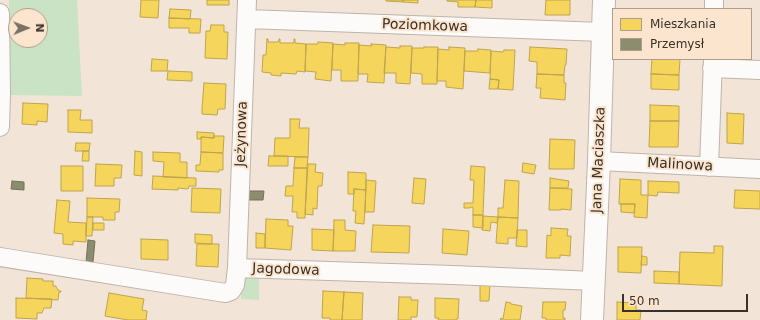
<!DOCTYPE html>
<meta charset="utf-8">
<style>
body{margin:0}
#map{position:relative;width:760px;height:320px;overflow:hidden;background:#f2e5d8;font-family:"DejaVu Sans",sans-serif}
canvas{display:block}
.legend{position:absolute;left:612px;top:8px;width:140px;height:52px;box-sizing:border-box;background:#fce5ce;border:1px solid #ae9d8c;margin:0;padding:5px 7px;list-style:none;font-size:12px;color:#3a3128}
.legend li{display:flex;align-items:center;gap:8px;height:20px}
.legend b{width:20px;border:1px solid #ae9d8c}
.north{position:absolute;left:8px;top:8px;width:40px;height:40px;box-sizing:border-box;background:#fce5ce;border:1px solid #ae9d8c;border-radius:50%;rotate:89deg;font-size:11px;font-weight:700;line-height:16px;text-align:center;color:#3a3128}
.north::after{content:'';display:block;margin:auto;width:14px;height:18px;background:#7a7066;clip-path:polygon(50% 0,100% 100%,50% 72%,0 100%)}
.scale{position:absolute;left:622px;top:294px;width:126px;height:18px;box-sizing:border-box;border:2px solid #3a3128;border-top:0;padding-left:5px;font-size:12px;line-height:14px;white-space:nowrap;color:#3a3128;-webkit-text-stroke:3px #fce5ce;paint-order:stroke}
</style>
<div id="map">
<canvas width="760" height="320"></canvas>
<ul class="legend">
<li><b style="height:11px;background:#f6d55c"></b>Mieszkania</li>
<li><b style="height:11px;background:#8c8c6e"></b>Przemysł</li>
</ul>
<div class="north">N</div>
<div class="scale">50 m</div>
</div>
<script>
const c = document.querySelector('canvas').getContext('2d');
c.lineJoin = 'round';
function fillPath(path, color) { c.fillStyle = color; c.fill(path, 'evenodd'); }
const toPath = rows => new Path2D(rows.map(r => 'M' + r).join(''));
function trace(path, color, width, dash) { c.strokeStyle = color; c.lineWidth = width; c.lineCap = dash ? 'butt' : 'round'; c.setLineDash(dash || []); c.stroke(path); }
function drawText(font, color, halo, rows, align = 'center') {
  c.font = font + ' "DejaVu Sans",sans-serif'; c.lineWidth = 4; c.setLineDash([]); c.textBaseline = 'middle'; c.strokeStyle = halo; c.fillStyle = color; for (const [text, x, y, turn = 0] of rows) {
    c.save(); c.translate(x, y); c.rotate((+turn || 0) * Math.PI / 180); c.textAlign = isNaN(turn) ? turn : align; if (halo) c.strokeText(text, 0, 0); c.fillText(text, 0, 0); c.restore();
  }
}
fillPath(toPath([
 [9,0,77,0,82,96,11,95],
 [16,16,40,16,40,40,16,40],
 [259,274,259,300,241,299,241,290,244,281,246,278,250,275]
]), '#cae3c4');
const homes = toPath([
 [141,0,159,0,158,18,140,17,141,0],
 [207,0,229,0,229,5,207,5,207,0],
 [386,0,403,0,403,2,386,1,386,0],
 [403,0,418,0,418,3,403,2,403,0],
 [447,0,476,0,475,7,458,7,458,2,447,1,447,0],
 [476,0,492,0,492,8,475,7,476,0],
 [546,0,570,0,570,15,545,15,546,0],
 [170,9,191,10,190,19,169,18,170,9],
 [169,18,201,19,200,33,189,33,189,28,169,28,169,18],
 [211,25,224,25,224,32,228,32,227,59,205,58,206,31,210,31,211,25],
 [267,39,268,39,268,42,278,42,279,39,280,39,280,43,294,43,294,39,295,39,295,43,306,44,305,72,297,71,296,74,281,73,281,76,271,75,271,73,262,72,263,55,266,55,267,39],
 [318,42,333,43,331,81,315,79,316,72,305,71,306,44,318,44,318,42],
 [345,43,359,43,358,81,341,81,341,70,332,70,333,44,345,45,345,43],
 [371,44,386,45,384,83,367,82,368,74,358,74,359,45,372,46,371,44],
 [400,46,412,46,410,84,396,83,396,73,384,73,386,47,400,48,400,46],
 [424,47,438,47,437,84,422,84,422,74,411,73,412,48,424,48,424,47],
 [449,47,465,48,463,89,446,87,446,81,437,81,438,49,449,50,449,47],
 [530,47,567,49,566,65,565,65,564,75,537,74,537,62,529,61,530,47],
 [478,49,491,50,490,73,464,71,465,51,478,51,478,49],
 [504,50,515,50,513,90,498,89,499,80,490,79,491,51,503,52,504,50],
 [152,59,168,60,167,71,151,71,152,59],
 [652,59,680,59,679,75,651,74,652,59],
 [168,71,192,72,192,81,167,80,168,71],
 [537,74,564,75,564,83,566,83,565,100,540,98,541,88,536,88,537,74],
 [651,74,679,75,679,90,651,89,651,74],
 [490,79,499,80,498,89,489,89,490,79],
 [204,83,226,84,225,109,218,109,217,115,202,114,202,108,204,83],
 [23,103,48,104,47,122,37,121,37,125,22,124,23,103],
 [650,105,679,106,679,121,650,121,650,105],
 [68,110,81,110,80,120,92,120,92,133,68,132,68,110],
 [727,113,744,114,743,144,727,143,727,113],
 [290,119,300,119,299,128,309,128,308,157,274,156,275,138,290,138,290,119],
 [650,121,679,121,678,147,649,147,650,121],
 [197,132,214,133,214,138,201,137,201,139,197,139,197,132],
 [214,136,224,136,223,153,201,152,201,137,214,138,214,136],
 [550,139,575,140,574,169,549,169,550,139],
 [76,143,90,143,89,151,75,151,76,143],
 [83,151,89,151,89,161,82,161,83,151],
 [135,151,142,152,142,176,134,175,135,151],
 [153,152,180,153,180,162,187,162,187,178,163,177,164,162,153,161,153,152],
 [201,152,223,153,223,170,219,170,219,172,196,171,196,165,200,165,201,152],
 [269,156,288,156,288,166,268,166,269,156],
 [295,157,308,157,307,168,294,168,295,157],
 [523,163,536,165,534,174,522,172,523,163],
 [96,164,122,165,121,178,114,178,114,186,95,186,96,164],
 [308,164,316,164,315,172,323,173,322,186,318,186,317,209,313,208,313,215,305,214,308,164],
 [61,166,83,166,83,191,61,191,61,166],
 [471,166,485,167,483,215,473,215,473,207,471,207,470,208,464,208,464,203,473,203,474,180,470,180,471,166],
 [294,168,307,168,305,218,297,218,297,212,292,212,293,196,285,196,286,186,293,186,294,168],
 [348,172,366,173,366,190,354,189,354,194,348,194,348,172],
 [153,176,196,178,196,186,189,186,188,189,178,188,178,190,152,189,153,176],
 [414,178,426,179,424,204,412,203,414,178],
 [550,178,569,181,568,188,550,188,550,178],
 [620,179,641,180,641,195,648,195,647,218,634,217,635,204,619,204,620,179],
 [366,180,376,181,374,212,365,212,366,180],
 [505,180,519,181,518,218,498,217,498,208,503,208,505,180],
 [648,181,679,182,679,193,658,192,657,196,648,195,648,181],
 [192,188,221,189,220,213,191,212,192,188],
 [550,188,572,189,571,210,561,209,561,210,549,210,550,188],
 [354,189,366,190,364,224,355,223,356,211,353,211,354,189],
 [735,190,760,191,760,209,734,208,735,190],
 [87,198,120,199,119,212,115,212,115,220,103,220,103,217,87,217,87,198],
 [57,200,70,201,68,222,86,223,86,242,73,241,73,245,63,244,63,234,54,233,57,200],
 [621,204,635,204,634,213,621,212,621,204],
 [473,215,483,215,483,228,473,227,473,215],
 [483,216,498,217,497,223,491,222,490,231,482,230,483,216],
 [87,217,93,217,92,236,86,236,87,217],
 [498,217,518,218,517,238,508,238,508,244,496,243,498,217],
 [266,219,288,220,288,226,293,226,291,250,265,248,266,219],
 [334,220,345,220,345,230,356,231,355,251,333,251,334,220],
 [93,223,104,223,104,230,93,230,93,223],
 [373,225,410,226,409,253,371,252,373,225],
 [551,228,568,229,567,236,571,236,570,256,560,255,560,258,546,258,547,235,551,236,551,228],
 [312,229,334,230,333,251,312,250,312,229],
 [443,229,469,231,467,255,442,253,443,229],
 [517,230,527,230,527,247,516,246,517,230],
 [256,233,265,234,265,248,256,248,256,233],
 [195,234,212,235,212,244,195,243,195,234],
 [141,239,168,240,168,260,141,259,141,239],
 [197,244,219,244,218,267,196,266,197,244],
 [714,246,723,246,722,286,679,284,680,252,714,253,714,246],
 [618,247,642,247,641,273,618,272,618,247],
 [642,256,647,257,647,265,641,265,642,256],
 [654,271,679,272,679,284,654,283,654,271],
 [27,278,43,279,43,281,53,281,53,286,56,286,56,287,59,291,61,291,61,292,59,292,58,300,26,298,27,278],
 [480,283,490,284,489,301,480,301,480,283],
 [323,291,344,292,342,320,330,320,330,318,322,318,323,291],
 [344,292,363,293,362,320,342,320,344,292],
 [109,293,144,299,142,310,147,311,146,320,128,320,105,316,109,293],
 [399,297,411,297,411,300,418,300,417,317,411,317,411,320,398,320,399,297],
 [16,298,52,299,51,308,44,308,42,313,37,313,37,319,16,318,16,298],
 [435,298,459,299,458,319,456,319,456,320,438,320,439,318,435,318,435,298],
 [506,302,511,303,511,304,522,306,520,320,500,320,501,318,503,319,506,302],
 [543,302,566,302,565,310,563,310,563,318,565,318,565,320,546,320,546,318,542,318,543,302],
 [617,302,636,303,636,310,641,310,640,320,617,320,617,302]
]);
fillPath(homes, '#f6d55c');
trace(homes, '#bea44c', 1);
const industry = toPath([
 [12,181,24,182,24,190,11,189,12,181],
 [249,191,264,191,263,200,249,200,249,191],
 [88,240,95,241,93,262,86,262,88,240]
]);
fillPath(industry, '#8c8c6e');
trace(industry, '#737159', 1);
const minor = toPath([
 [714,9,714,0],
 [0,13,1,94,0,127],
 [247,19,603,32],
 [712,68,760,70],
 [599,161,760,169],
 [709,167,713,59],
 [0,257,219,292,226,293,231,291,235,285,237,268,453,275,594,281],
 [237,268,247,0]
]);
const tertiary = toPath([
 [592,320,599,161,604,0]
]);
trace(minor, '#beb4aa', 20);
trace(tertiary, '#beb4aa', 24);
trace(minor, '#fdfbf9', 18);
trace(tertiary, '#fdfbf9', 22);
drawText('14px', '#3a3128', '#fce5ce', [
 ["Poziomkowa",425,26,2],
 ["Jeżynowa",242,134,-88],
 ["Jana Maciaszka",599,160,-88],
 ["Malinowa",680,165,3],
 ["Jagodowa",286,270,2]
]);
</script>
